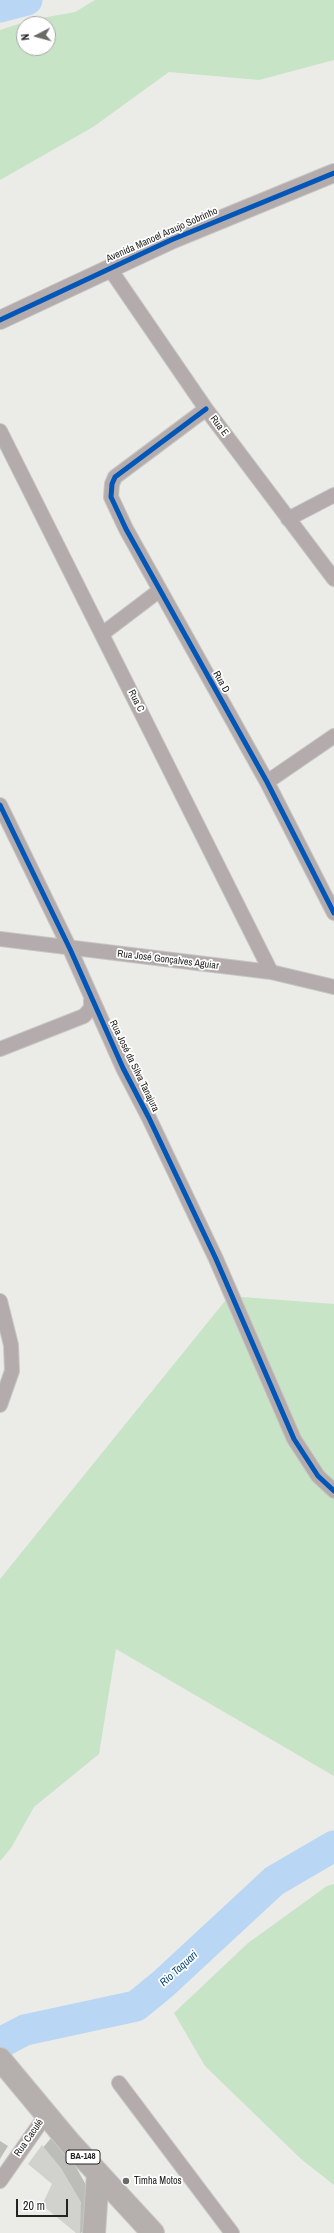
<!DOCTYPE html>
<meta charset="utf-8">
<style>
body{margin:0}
#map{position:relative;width:334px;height:2233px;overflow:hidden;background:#ebebe7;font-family:"Archivo Narrow",sans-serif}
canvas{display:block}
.north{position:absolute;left:16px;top:16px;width:40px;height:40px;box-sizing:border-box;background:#fff;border:1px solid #a7a7a6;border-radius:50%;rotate:264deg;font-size:11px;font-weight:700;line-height:16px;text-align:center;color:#242421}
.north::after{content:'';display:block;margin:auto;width:14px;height:18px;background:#6a6a66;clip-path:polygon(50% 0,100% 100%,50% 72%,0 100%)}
.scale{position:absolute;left:16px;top:2199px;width:52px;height:18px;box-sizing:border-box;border:2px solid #242421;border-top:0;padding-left:5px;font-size:12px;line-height:14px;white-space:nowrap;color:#242421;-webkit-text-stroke:3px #fff;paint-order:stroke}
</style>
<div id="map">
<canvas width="334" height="2233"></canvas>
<div class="north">N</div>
<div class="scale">20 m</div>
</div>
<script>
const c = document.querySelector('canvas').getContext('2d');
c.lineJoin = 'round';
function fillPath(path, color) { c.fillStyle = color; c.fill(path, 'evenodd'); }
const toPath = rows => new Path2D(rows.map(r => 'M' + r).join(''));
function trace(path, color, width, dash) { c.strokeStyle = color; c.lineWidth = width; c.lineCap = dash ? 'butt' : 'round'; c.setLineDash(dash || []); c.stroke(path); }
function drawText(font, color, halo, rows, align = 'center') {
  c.font = font + ' "Archivo Narrow",sans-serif'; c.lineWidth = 3.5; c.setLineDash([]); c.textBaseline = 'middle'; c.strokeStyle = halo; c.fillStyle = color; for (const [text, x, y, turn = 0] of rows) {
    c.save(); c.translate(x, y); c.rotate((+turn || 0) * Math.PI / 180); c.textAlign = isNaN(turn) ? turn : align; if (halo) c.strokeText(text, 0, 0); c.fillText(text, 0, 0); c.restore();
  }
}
fillPath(toPath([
 [95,0,334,0,334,60,259,80,169,72,93,127,0,180,0,30,31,20,75,12],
 [24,24,48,24,48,48,24,48],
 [229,1296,334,1304,334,1776,116,1649,99,1754,34,1807,11,1848,0,1861,0,1579],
 [334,1884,334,2185,301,2159,205,2066,174,2013,248,1943,327,1886]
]), '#c8e4c6');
fillPath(toPath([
 [52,2137,71,2158,90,2192,89,2225,81,2233,78,2233,53,2184,29,2164],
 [0,2141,8,2146,0,2159]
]), '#0003');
trace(toPath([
 [0,7,27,0],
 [0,2043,25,2030,136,2006,163,1984,274,1881,334,1846]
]), '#b9d7f4', 31);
fillPath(toPath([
 [42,2145,61,2168,81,2202,80,2233,76,2233,42,2205,52,2184,28,2164]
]), '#d1d1ce');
const minor = toPath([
 [110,269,206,409,334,579],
 [206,409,115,477,112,484,111,497,126,529,267,782,334,913],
 [0,431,271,972],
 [288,519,334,495],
 [102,634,160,590],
 [267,782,334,736],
 [0,805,70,949,123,1068,149,1118,216,1259,294,1439,318,1476,334,1491],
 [0,939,271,972,334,987],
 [0,1049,84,1016,91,1008,91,1000],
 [0,1301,11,1345,12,1371,0,1405],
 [119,2083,232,2233],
 [0,2181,46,2115]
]);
const tertiary = toPath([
 [0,320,171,240,334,173]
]);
const primary = toPath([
 [0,2059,70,2143,153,2233],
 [94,2233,98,2173]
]);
trace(minor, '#c6c6c4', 16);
trace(tertiary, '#c6c6c4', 20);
trace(primary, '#c6c6c4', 24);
trace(minor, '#b4abac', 14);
trace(tertiary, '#b4abac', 18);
trace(primary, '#b5afae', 22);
trace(toPath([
 [0,320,171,240,334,173],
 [206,409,115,477,112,484,111,497,126,529,267,782,334,913],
 [0,805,70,949,123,1068,149,1118,216,1259,294,1439,318,1476,334,1491]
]), '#0057b8', 5);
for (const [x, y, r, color] of [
 [126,2181,4,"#6a6a66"]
]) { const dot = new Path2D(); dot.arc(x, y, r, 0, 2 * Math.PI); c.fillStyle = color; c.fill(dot); trace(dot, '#fff', 1.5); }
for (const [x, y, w] of [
 [83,2157,34]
]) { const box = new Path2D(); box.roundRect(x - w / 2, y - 7, w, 14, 3); c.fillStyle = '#fff'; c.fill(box); trace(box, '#242421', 1); }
drawText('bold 9px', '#242421', null, [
 ["BA-148",83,2157]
]);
drawText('10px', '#242421', '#fff', [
 ["Avenida Manoel Araujo Sobrinho",162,235,-24],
 ["Rua E",219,426,53],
 ["Rua D",221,682,61],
 ["Rua C",136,701,63],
 ["Rua José Gonçalves Aguiar",168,960,7],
 ["Rua José da Silva Tanajura",134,1066,64],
 ["Rua Caculé",29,2138,-55]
]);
drawText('10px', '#242421', '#fff', [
 ["Timha Motos",134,2181]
], 'left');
drawText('italic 11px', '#0e4a79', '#fff', [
 ["Rio Taquari",179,1969,-42]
]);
</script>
